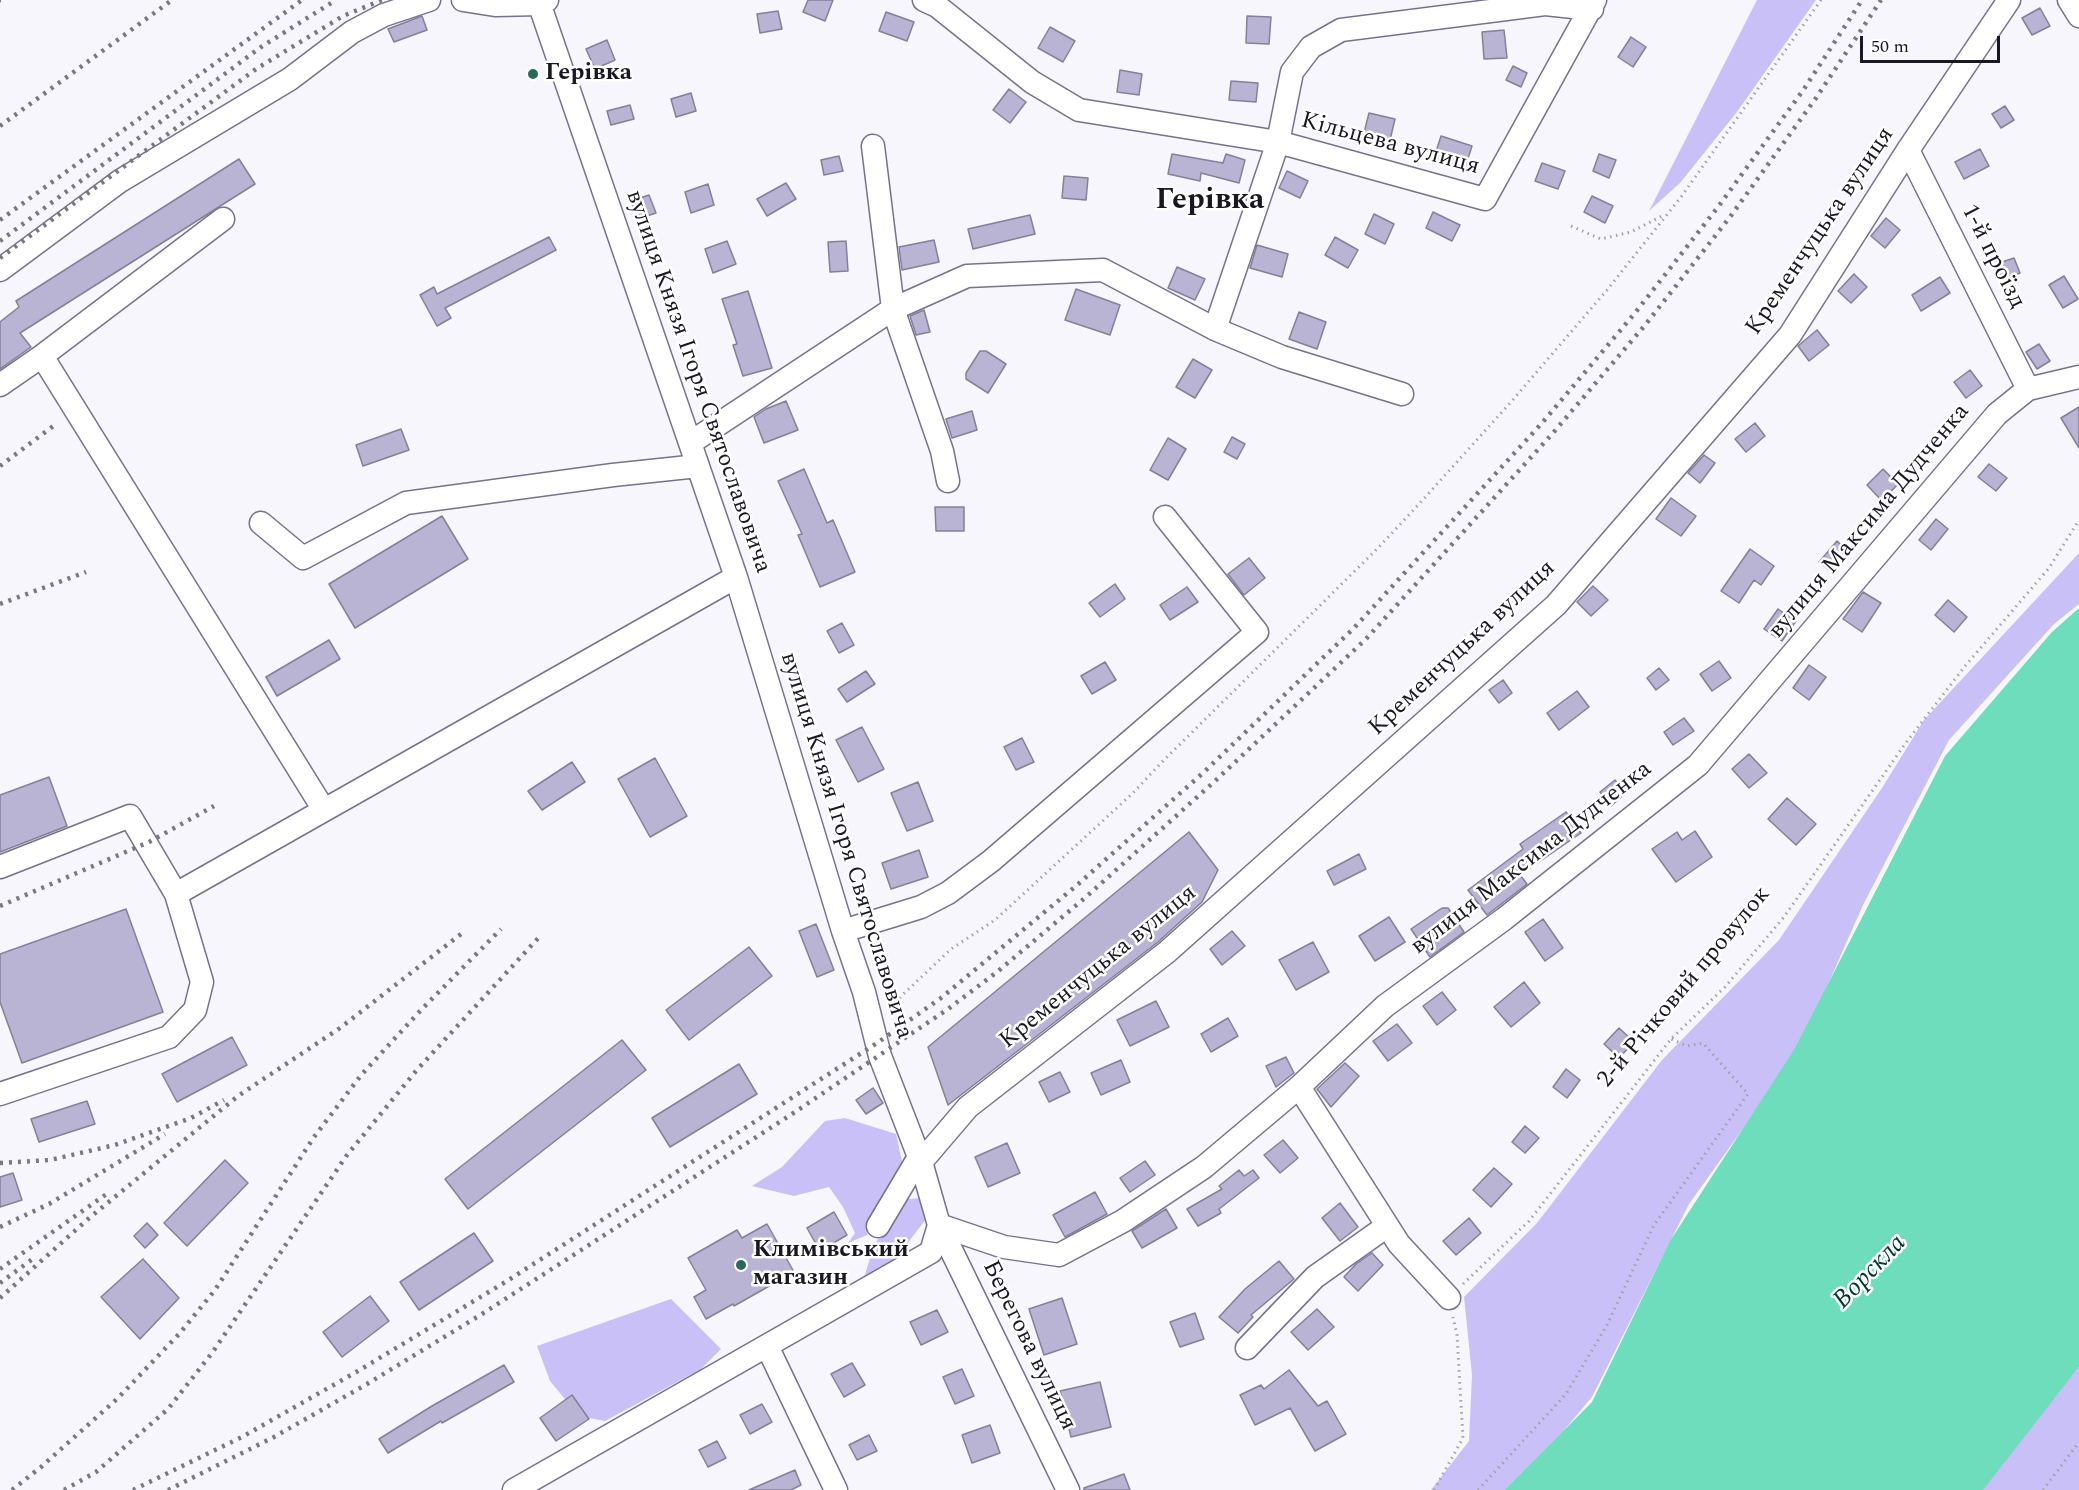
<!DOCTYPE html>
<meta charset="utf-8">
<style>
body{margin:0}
#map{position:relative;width:2079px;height:1490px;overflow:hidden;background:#f6f6fc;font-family:Spectral,serif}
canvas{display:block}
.scale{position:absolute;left:1860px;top:36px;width:140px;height:27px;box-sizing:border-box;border:3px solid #191722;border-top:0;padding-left:8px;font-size:18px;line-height:21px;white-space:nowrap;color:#191722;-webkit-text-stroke:4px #fff;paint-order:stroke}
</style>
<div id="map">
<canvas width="2079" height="1490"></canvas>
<div class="scale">50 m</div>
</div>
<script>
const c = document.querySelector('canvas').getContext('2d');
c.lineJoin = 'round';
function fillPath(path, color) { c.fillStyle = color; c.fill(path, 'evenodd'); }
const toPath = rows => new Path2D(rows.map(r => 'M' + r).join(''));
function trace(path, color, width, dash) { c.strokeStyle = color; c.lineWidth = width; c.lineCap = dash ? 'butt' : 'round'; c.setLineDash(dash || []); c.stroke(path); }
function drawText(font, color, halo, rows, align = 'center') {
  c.font = font + ' Spectral,serif'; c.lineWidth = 5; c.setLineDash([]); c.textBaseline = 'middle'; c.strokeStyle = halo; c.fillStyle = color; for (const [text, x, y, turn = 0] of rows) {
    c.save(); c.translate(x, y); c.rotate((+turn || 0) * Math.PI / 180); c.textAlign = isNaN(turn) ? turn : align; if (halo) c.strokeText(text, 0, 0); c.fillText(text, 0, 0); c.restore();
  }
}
fillPath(toPath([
 [1757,0,1816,0,1737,112,1680,183,1649,211],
 [2079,553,2079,604,2054,624,1949,740,1863,905,1798,1052,1689,1204,1592,1397,1514,1490,1431,1490,1469,1441,1472,1375,1464,1297,1537,1223,1662,1060,1779,940,1882,788,1924,720],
 [845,1118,896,1134,903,1166,867,1235,848,1243,855,1233,843,1207,829,1187,794,1196,752,1186,782,1167,825,1121],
 [924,1198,926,1219,897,1257,863,1281,874,1245,906,1199],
 [671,1299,721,1349,701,1369,605,1421,579,1416,550,1381,537,1346],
 [2079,1367,2079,1490,1979,1490,2063,1387]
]), '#c9c0f8');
fillPath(toPath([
 [2079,608,2079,1367,1983,1490,1505,1490,1592,1402,1670,1241,1794,1050,1945,756,2052,632]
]), '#6dddbc');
const building = toPath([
 [808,0,833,0,825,21,803,12,808,0],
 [2040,8,2050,26,2032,35,2022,18,2040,8],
 [778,11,782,29,760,33,757,14,778,11],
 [886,12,914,22,907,41,879,31,886,12],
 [422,16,427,30,394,42,388,29,422,16],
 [1247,16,1271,17,1269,44,1246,43,1247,16],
 [1050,27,1075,41,1063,62,1038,48,1050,27],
 [1504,30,1507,58,1484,59,1482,32,1504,30],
 [1631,37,1646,47,1633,67,1618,57,1631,37],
 [607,40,615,60,595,69,586,49,607,40],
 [1513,66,1527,73,1521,87,1506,80,1513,66],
 [1120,70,1142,74,1139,95,1117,92,1120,70],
 [1231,81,1258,83,1256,102,1229,100,1231,81],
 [1009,89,1026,102,1010,123,993,110,1009,89],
 [691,93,696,111,676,117,671,99,691,93],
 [630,105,634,119,611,125,607,111,630,105],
 [2005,106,2014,120,2001,128,1992,114,2005,106],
 [1369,113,1395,119,1390,140,1364,133,1369,113],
 [1441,136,1472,146,1464,171,1433,161,1441,136],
 [1980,149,1989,166,1964,179,1955,162,1980,149],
 [1172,154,1223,163,1226,154,1245,160,1239,183,1201,173,1200,181,1168,174,1172,154],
 [1599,154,1616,160,1609,178,1593,171,1599,154],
 [839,156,843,171,824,175,821,160,839,156],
 [239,159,255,184,20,333,31,347,0,369,0,322,19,307,16,301,239,159],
 [1542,163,1565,171,1558,189,1535,181,1542,163],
 [1287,171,1308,181,1300,198,1279,188,1287,171],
 [1064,176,1088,178,1086,200,1062,198,1064,176],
 [786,183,796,199,767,216,757,199,786,183],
 [708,184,714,205,691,213,685,192,708,184],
 [649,195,656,213,638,219,631,201,649,195],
 [1592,196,1613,206,1605,223,1584,212,1592,196],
 [1433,212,1460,225,1452,241,1426,228,1433,212],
 [1374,214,1394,224,1385,244,1365,234,1374,214],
 [1030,215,1035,234,973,249,968,229,1030,215],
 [1886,218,1900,230,1885,248,1871,236,1886,218],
 [549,237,556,250,445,308,451,318,437,326,420,295,434,287,437,294,549,237],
 [1335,237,1358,250,1348,268,1325,255,1335,237],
 [934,240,939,262,902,270,899,247,934,240],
 [727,241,736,264,713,273,705,249,727,241],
 [846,241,848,271,830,272,828,242,846,241],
 [1257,245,1288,254,1282,277,1250,268,1257,245],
 [2014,258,2020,273,2002,280,1996,264,2014,258],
 [1177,267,1205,279,1195,300,1168,288,1177,267],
 [1854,274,1867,287,1851,303,1838,291,1854,274],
 [2064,276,2078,299,2063,308,2049,285,2064,276],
 [1940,277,1950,293,1921,311,1912,295,1940,277],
 [1076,289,1120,305,1110,335,1065,320,1076,289],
 [748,291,772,368,743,376,733,345,737,344,722,299,748,291],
 [924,310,930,332,916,335,910,316,924,310],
 [1299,312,1326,322,1317,349,1289,339,1299,312],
 [1817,330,1829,345,1809,361,1798,346,1817,330],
 [2039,344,2050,361,2037,369,2026,352,2039,344],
 [980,351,986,351,1006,364,988,393,966,379,966,373,980,351],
 [1193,359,1212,370,1195,398,1176,387,1193,359],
 [1970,370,1982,386,1966,398,1954,382,1970,370],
 [786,401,798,430,764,443,754,417,766,409,786,401],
 [2079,407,2079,448,2061,418,2079,407],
 [972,411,977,430,952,438,946,419,972,411],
 [1755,423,1765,436,1746,452,1735,439,1755,423],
 [401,429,409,450,363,466,356,445,401,429],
 [1232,437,1245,444,1237,459,1224,452,1232,437],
 [1168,438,1186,449,1168,480,1150,470,1168,438],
 [1704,455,1715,463,1700,483,1688,473,1704,455],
 [1989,464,2007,478,1996,491,1978,477,1989,464],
 [804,469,827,523,833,520,855,572,820,587,798,535,802,534,778,481,804,469],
 [1883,469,1898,484,1882,501,1867,485,1883,469],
 [1671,498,1696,516,1681,536,1656,519,1671,498],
 [935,507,964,507,964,531,936,531,935,507],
 [442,516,468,559,355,628,329,584,442,516],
 [1936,519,1948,529,1931,550,1919,540,1936,519],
 [1837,541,1850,553,1833,573,1819,562,1837,541],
 [1750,549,1774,566,1761,585,1754,580,1739,603,1721,591,1750,549],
 [1249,558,1265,578,1244,595,1228,574,1249,558],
 [1115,584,1125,599,1100,617,1089,603,1115,584],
 [1593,586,1608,600,1591,616,1577,602,1593,586],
 [1187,587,1198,602,1170,620,1160,605,1187,587],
 [1863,592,1881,603,1862,632,1843,619,1863,592],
 [1948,600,1967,617,1954,632,1935,615,1948,600],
 [1778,609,1796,621,1782,641,1764,629,1778,609],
 [842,623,854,645,839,653,827,631,842,623],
 [329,640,340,659,277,696,266,677,329,640],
 [1719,661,1731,678,1712,691,1700,674,1719,661],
 [1105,662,1116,680,1092,694,1081,676,1105,662],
 [1809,665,1826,677,1809,700,1793,688,1809,665],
 [1659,668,1669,680,1656,690,1647,678,1659,668],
 [866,671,875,684,847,702,838,689,866,671],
 [1503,680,1512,693,1499,703,1489,690,1503,680],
 [1577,691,1589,707,1559,730,1547,713,1577,691],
 [1684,718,1694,731,1673,745,1664,732,1684,718],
 [862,727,884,769,858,782,836,740,862,727],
 [1022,738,1034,762,1016,770,1004,747,1022,738],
 [1749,754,1767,773,1749,788,1732,769,1749,754],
 [655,758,687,816,650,837,618,779,655,758],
 [572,762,585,782,542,810,528,791,572,762],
 [49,777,67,826,0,852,0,795,49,777],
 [1615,780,1626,793,1611,806,1600,792,1615,780],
 [918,782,933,821,907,831,891,793,918,782],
 [1787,798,1816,824,1796,845,1768,819,1787,798],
 [1566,812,1581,833,1520,875,1527,884,1487,915,1468,890,1523,849,1520,844,1566,812],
 [1695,831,1712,857,1676,882,1652,849,1677,832,1682,840,1695,831],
 [1189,832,1218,870,1202,902,1158,942,948,1105,928,1047,1189,832],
 [919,850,928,877,891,889,882,863,919,850],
 [1359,854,1366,869,1334,885,1327,871,1359,854],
 [1442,908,1448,908,1464,932,1430,957,1411,929,1442,908],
 [126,909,163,1012,22,1063,0,1002,0,954,126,909],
 [1389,917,1405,942,1375,961,1359,936,1389,917],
 [1543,919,1563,948,1545,961,1525,932,1543,919],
 [816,924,834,970,817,977,799,931,816,924],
 [1232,931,1245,946,1222,965,1210,949,1232,931],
 [1313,942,1329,972,1296,990,1279,960,1313,942],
 [749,947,772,976,689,1040,666,1010,749,947],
 [1524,982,1540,1003,1511,1027,1494,1007,1524,982],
 [1442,992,1456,1010,1437,1025,1423,1006,1442,992],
 [1156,1001,1169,1027,1130,1046,1117,1020,1156,1001],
 [1228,1018,1238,1036,1211,1052,1201,1034,1228,1018],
 [1397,1024,1412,1043,1388,1061,1373,1041,1397,1024],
 [1619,1028,1634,1042,1619,1058,1604,1044,1619,1028],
 [232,1037,247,1065,177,1102,162,1074,232,1037],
 [622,1040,646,1070,468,1209,445,1179,622,1040],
 [1286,1057,1294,1073,1276,1087,1266,1066,1286,1057],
 [1121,1060,1130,1082,1101,1095,1091,1073,1121,1060],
 [1345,1063,1359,1076,1331,1107,1317,1089,1345,1063],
 [739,1064,757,1094,670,1147,652,1118,739,1064],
 [1566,1069,1580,1080,1567,1098,1553,1087,1566,1069],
 [1060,1072,1070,1092,1049,1102,1039,1082,1060,1072],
 [873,1088,883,1103,866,1114,856,1100,873,1088],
 [87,1101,95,1124,39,1142,31,1119,87,1101],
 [1525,1126,1539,1138,1525,1153,1512,1142,1525,1126],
 [1283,1140,1298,1158,1280,1173,1264,1155,1283,1140],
 [1007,1143,1020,1173,988,1187,975,1157,1007,1143],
 [225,1160,248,1183,187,1246,164,1223,225,1160],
 [1145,1161,1155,1175,1130,1192,1120,1178,1145,1161],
 [1494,1168,1512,1184,1491,1207,1473,1190,1494,1168],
 [1239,1170,1244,1176,1253,1170,1259,1178,1219,1209,1221,1213,1198,1226,1187,1209,1222,1189,1219,1186,1239,1170],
 [13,1173,22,1200,0,1207,0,1177,13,1173],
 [1095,1192,1107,1214,1065,1237,1053,1215,1095,1192],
 [1340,1203,1358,1227,1340,1241,1322,1218,1340,1203],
 [1166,1209,1177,1228,1142,1248,1132,1231,1166,1209],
 [834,1212,847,1235,820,1251,807,1228,834,1212],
 [1469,1218,1481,1233,1456,1255,1443,1241,1469,1218],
 [147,1223,158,1235,145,1248,134,1236,147,1223],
 [767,1224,794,1272,734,1306,733,1304,706,1319,694,1297,706,1290,688,1258,737,1230,742,1238,767,1224],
 [474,1233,493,1261,419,1310,400,1282,474,1233],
 [1372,1253,1383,1265,1358,1291,1344,1277,1356,1264,1372,1253],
 [143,1259,179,1298,140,1339,101,1297,143,1259],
 [1279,1261,1294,1279,1251,1315,1253,1317,1238,1333,1219,1317,1245,1289,1279,1261],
 [370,1296,389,1321,342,1357,323,1332,370,1296],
 [1062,1298,1077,1344,1044,1355,1029,1309,1062,1298],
 [1317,1309,1334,1327,1308,1350,1291,1332,1317,1309],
 [937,1310,948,1332,921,1345,910,1322,937,1310],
 [1195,1313,1204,1339,1180,1347,1170,1322,1195,1313],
 [852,1363,865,1385,844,1397,831,1374,852,1363],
 [504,1365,514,1382,442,1423,441,1421,388,1453,379,1439,432,1406,504,1365],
 [962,1369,974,1396,955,1404,943,1377,962,1369],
 [1289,1370,1318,1406,1327,1401,1346,1434,1315,1451,1290,1408,1255,1425,1240,1395,1261,1385,1264,1389,1289,1370],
 [1100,1382,1111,1427,1071,1437,1060,1391,1100,1382],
 [572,1395,589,1419,556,1441,540,1418,572,1395],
 [762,1404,772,1422,750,1434,740,1415,762,1404],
 [990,1425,1000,1453,972,1463,962,1435,990,1425],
 [869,1435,877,1451,857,1460,849,1445,869,1435],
 [717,1441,726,1458,708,1467,699,1450,717,1441],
 [795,1470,801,1485,791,1490,749,1490,795,1470],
 [1124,1474,1130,1490,1084,1490,1084,1488,1124,1474]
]);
fillPath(building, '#b9b4d3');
trace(building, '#837f9c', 1.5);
const minor = toPath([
 [463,0,495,5,540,4,547,0],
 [924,0,937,6,1032,82,1079,110,1278,142,1485,199,1595,0],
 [2069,0,2079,16],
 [873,146,893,309,942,451,948,481],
 [1908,150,2028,389],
 [223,219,42,356,324,810],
 [0,270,120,181,290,79,352,32,384,15,429,0],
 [1215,329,1278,142,1292,72,1311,47,1341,30,1545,4,1592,9],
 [0,385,42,356],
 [690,443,893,309,967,276,1103,270,1215,329,1282,357,1402,394],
 [261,523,303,558,406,503,613,475,698,466],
 [0,867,130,816,176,894],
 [843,931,921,907,948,893,991,861,1257,632,1165,517],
 [1299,1087,1399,1244,1449,1298],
 [0,1094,169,1037,195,1010,202,982,176,894,736,577],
 [921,1162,968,1107,1167,952,1556,605,1790,335,1908,150,2009,0],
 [939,1225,1004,1247,1059,1255,1123,1221,1204,1167,1299,1087,1385,1006,1504,919,1698,765,1997,414,2028,389,2079,377],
 [939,1225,1068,1490],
 [878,1226,919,1157],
 [767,1346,836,1490],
 [1247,1348,1315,1277,1387,1226],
 [514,1490,931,1252,939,1225,921,1162,880,1056,864,992,843,931,736,577,538,0]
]);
trace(minor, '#76718e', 25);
trace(toPath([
 [1571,226,1601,239,1631,232,1662,216],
 [895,1002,951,949,995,920,1133,793,1161,763,1379,547,1420,503,1511,402,1607,290,1681,197,1821,0],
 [1463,1284,1529,1221,1671,1039,1725,987,1784,917,1905,744,1966,665,2049,568,2079,520],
 [1434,1490,1463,1438,1457,1335,1453,1317],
 [1478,1490,1566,1394,1607,1325,1654,1225,1748,1094,1703,1043,1687,1046,1671,1039],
 [2043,1490,2079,1442]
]), '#a2a1a9', 3, [1.5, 4.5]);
trace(minor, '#fff', 22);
trace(toPath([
 [0,0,1,0],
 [0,126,172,0],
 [0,220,302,0],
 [0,241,261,47,336,0],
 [0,258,256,69,343,16,382,0],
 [0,466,56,424],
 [0,604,86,572],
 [0,906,149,842,214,806],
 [0,1163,50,1160,115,1145,191,1118,224,1100],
 [0,1227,49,1204,165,1134],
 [0,1269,108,1193],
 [0,1283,34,1258],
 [0,1298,88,1219,238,1096,340,1028,461,934],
 [12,1490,41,1467,117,1399,180,1333,215,1290,314,1137,362,1074,421,1010,501,929],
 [64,1490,96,1472,168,1409,212,1353,347,1155,416,1071,541,935],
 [133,1490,242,1437,358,1371,507,1281,877,1043,941,998,1076,886,1204,772,1354,628,1542,423,1635,313,1718,207,1804,89,1862,0],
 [168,1490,274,1437,367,1384,482,1314,792,1114,948,1009,997,972,1086,897,1215,781,1366,639,1553,433,1646,324,1730,217,1816,98,1881,0]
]), '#797881', 4.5, [3, 6]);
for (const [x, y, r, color] of [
 [533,74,6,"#296957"],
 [741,1265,6,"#296957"]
]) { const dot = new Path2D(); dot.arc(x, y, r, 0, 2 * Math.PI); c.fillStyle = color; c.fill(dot); trace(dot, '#fff', 2); }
drawText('bold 24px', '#191722', '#fff', [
 ["Герівка",545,74],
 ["Климівський",753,1251],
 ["магазин",753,1279]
], 'left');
drawText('24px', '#191722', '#fff', [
 ["Кільцева вулиця",1390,145,15],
 ["Кременчуцька вулиця",1821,232,-56],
 ["1-й проїзд",1992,257,63],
 ["вулиця Князя Ігоря Святославовича",697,382,71],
 ["вулиця Максима Дудченка",1870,522,-50],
 ["Кременчуцька вулиця",1463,649,-43],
 ["вулиця Князя Ігоря Святославовича",845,846,73],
 ["вулиця Максима Дудченка",1532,859,-38],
 ["Кременчуцька вулиця",1099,968,-39],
 ["2-й Річковий провулок",1685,988,-50],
 ["Берегова вулиця",1028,1346,64]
]);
drawText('italic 26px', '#02382b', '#fff', [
 ["Ворскла",1871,1273,-46]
]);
drawText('bold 30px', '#191722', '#fff', [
 ["Герівка",1210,202]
]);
</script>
